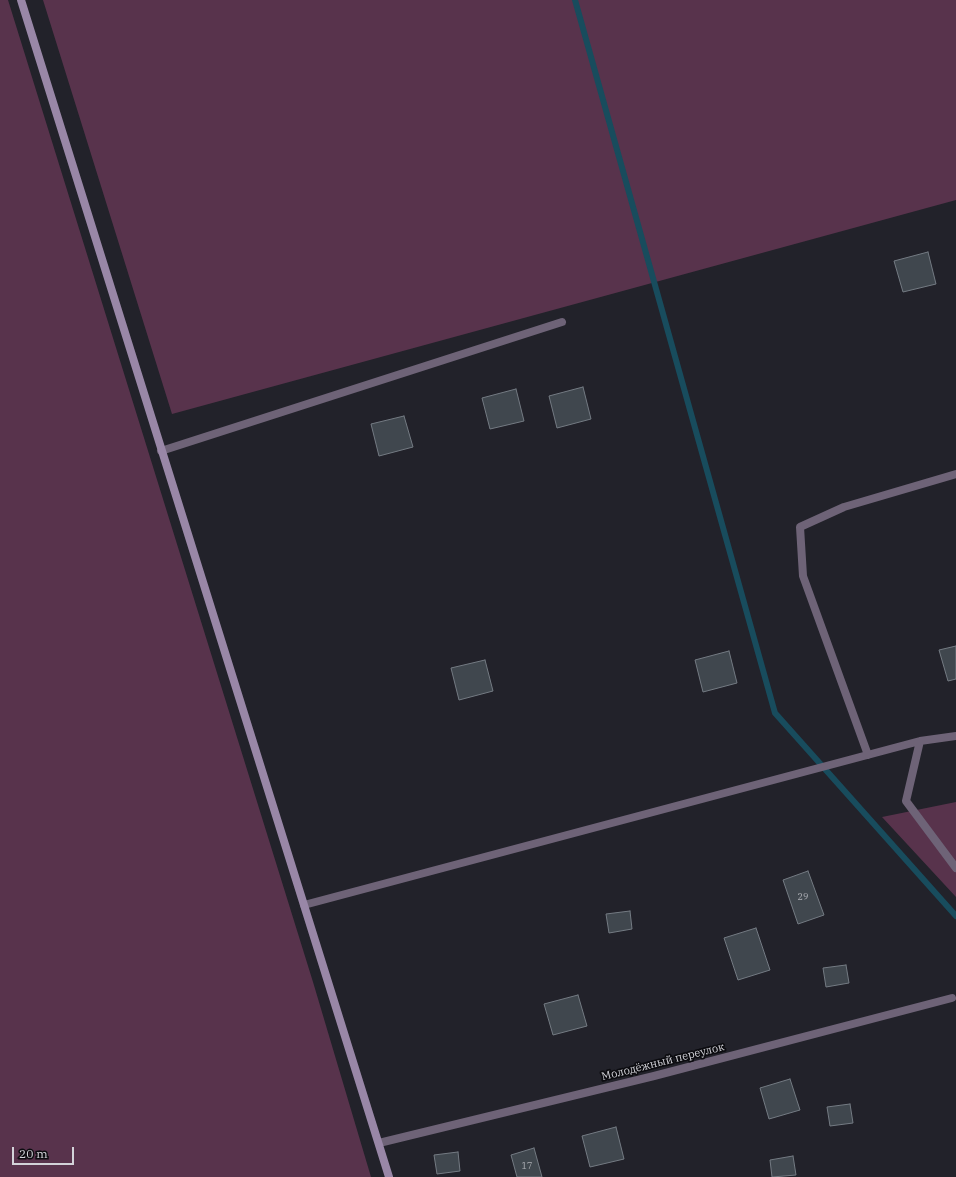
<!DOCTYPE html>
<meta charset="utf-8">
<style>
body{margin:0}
#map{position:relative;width:956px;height:1177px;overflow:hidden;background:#22222a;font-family:"IBM Plex Serif",serif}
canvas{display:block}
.scale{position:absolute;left:12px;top:1147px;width:62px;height:18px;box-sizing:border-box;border:2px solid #d3d3d9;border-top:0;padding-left:5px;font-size:12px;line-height:14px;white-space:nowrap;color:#d3d3d9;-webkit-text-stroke:3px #0c0c10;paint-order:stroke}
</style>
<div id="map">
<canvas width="956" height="1177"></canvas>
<div class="scale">20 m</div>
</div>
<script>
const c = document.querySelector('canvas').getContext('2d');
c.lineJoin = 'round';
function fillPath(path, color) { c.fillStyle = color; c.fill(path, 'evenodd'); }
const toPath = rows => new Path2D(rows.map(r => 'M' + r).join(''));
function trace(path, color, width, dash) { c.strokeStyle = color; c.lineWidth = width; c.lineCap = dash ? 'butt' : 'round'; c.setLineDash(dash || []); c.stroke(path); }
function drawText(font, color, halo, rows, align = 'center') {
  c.font = font + ' "IBM Plex Serif",serif'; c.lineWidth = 3.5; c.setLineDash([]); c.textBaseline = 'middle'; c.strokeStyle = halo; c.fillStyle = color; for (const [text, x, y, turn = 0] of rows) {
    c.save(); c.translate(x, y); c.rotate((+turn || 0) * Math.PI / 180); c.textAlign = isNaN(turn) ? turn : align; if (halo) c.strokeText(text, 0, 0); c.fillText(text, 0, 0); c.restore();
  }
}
fillPath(toPath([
 [0,0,8,0,313,982,371,1177,0,1177],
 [43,0,956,0,956,200,172,414],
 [956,802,956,897,882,817]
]), '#58334c');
trace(toPath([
 [575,0,775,713,956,916]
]), '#184c5d', 6);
const building = toPath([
 [928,252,936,284,903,292,894,261,928,252],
 [583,387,591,419,557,428,549,396,583,387],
 [516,389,524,421,490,429,482,398,516,389],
 [404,416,413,447,379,456,371,424,404,416],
 [956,646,956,679,948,681,939,650,956,646],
 [729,651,737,683,703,692,695,660,729,651],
 [485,660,493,691,459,700,451,668,485,660],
 [808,871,824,915,798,924,783,880,808,871],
 [630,911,632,929,609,933,606,914,630,911],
 [756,928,770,970,738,980,724,938,756,928],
 [846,965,849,983,826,987,823,968,846,965],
 [578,995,587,1026,553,1035,544,1004,578,995],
 [790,1079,800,1110,769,1119,760,1088,790,1079],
 [850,1104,853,1123,830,1126,827,1107,850,1104],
 [616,1127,624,1159,590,1167,582,1136,616,1127],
 [534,1148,542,1177,517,1177,511,1155,534,1148],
 [458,1152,460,1171,437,1174,434,1155,458,1152],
 [793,1156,796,1175,772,1177,770,1160,793,1156]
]);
fillPath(building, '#40474e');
trace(building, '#747b83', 1);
trace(toPath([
 [161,451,562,322],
 [956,736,920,741,906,801,956,868],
 [868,755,803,576,800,527,844,507,956,474],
 [304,905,920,741],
 [379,1143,654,1076,952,998]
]), '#6e6377', 8);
trace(toPath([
 [21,0,389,1177]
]), '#9987a7', 8);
drawText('9px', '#aeb0b6', null, [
 ["29",803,897],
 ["17",527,1166]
]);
drawText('11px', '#d3d3d9', '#0c0c10', [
 ["Молодёжный переулок",663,1062,-14]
]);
</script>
